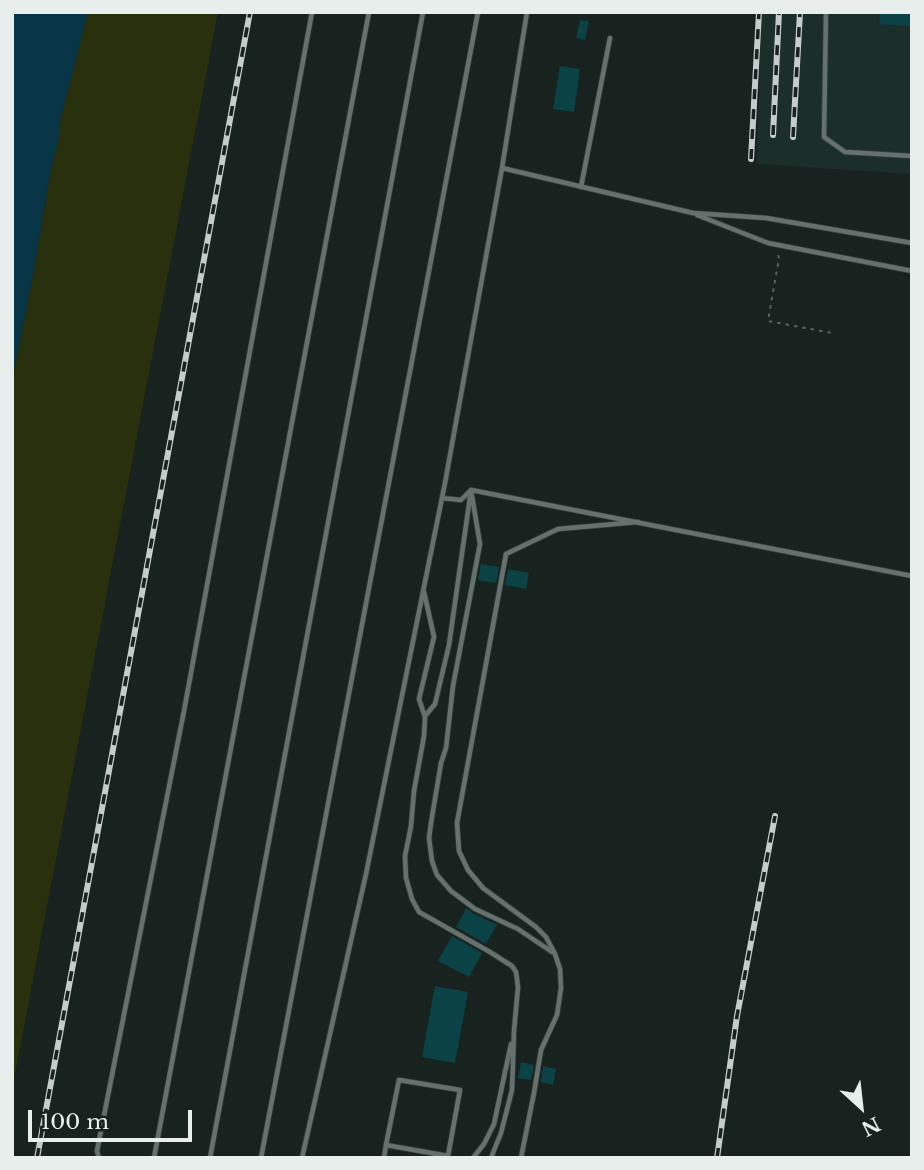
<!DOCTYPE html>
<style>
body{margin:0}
#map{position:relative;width:924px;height:1170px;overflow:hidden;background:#18221f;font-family:"Libre Baskerville",serif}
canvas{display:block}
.frame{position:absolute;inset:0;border:14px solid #e8eeec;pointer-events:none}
.north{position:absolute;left:826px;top:1072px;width:70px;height:70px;-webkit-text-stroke:5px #18221f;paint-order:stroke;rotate:153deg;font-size:19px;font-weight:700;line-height:28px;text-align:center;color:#e8eeec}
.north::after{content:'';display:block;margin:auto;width:24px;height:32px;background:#e8eeec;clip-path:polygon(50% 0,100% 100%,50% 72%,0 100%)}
.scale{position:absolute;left:28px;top:1110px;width:164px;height:32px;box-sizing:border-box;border:4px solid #e8eeec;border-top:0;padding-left:9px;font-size:21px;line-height:24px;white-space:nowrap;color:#e8eeec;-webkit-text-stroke:5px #18221f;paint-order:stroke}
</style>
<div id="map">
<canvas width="924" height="1170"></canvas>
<div class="frame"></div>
<div class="north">N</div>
<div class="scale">100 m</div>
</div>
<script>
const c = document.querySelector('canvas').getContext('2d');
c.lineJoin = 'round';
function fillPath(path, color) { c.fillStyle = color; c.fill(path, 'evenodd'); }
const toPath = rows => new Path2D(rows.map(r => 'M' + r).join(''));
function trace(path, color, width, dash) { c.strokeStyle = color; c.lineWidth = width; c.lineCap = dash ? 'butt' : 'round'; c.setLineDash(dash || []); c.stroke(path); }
fillPath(toPath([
 [761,12,912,12,912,174,757,164]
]), '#1c2e29');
fillPath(toPath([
 [88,12,218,12,12,1089,12,381,33,274,50,174,59,137,59,125]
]), '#29300e');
fillPath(toPath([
 [12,12,88,12,59,125,59,137,50,174,33,274,12,381]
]), '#093646');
fillPath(toPath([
 [880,12,912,12,912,26,879,24],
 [580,20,589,21,585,40,576,38],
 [560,66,580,69,574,112,553,109],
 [481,564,499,567,496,583,478,580],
 [508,569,529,573,526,589,505,585],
 [466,908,473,913,497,925,486,944,456,927],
 [452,936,482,953,469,977,438,961],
 [435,986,468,992,455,1063,422,1057],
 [521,1062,534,1065,531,1080,518,1078],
 [543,1066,556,1069,553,1085,541,1082]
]), '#0a4245');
const service = toPath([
 [826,12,824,137,845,152,912,156],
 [502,168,693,213,766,218,912,243],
 [581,187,610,38],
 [697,215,768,243,912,271],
 [471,490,480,544,453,686,446,748,441,763,431,823,429,838,432,861,437,875,451,891,475,909,518,929,552,952],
 [442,498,461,500,471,490,912,576],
 [424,592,434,637,419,699,425,717,424,736,414,791,411,826,405,856,406,878,412,899,419,912,490,952,512,966,516,972,518,987,514,1031,512,1090,501,1133,491,1158],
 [425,716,435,704,449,645,470,497],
 [99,1158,97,1151,184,711,312,12],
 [154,1158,369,12],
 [210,1158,423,12],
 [261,1158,478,12],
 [302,1158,366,874,445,483,502,168,527,12],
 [384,1158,386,1145,399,1080,460,1090,448,1156,386,1145],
 [473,1158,484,1144,494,1124,511,1044],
 [521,1158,534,1093,541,1050,557,1015,561,988,560,969,555,954,546,937,536,927,483,888,468,870,459,851,457,823,506,554,558,529,638,522]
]);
trace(service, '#363d3b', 6);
trace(toPath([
 [778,255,779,258,768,321,832,333]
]), '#5c6462', 2, [3.5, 5]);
trace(service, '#65716d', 4.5);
const rail = toPath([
 [773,135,779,12],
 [793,137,800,12],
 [751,159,759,12],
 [37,1158,250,12],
 [717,1158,737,1016,775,816]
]);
trace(rail, '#c5ccc9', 6);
trace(rail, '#18221f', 3.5, [10]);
</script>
